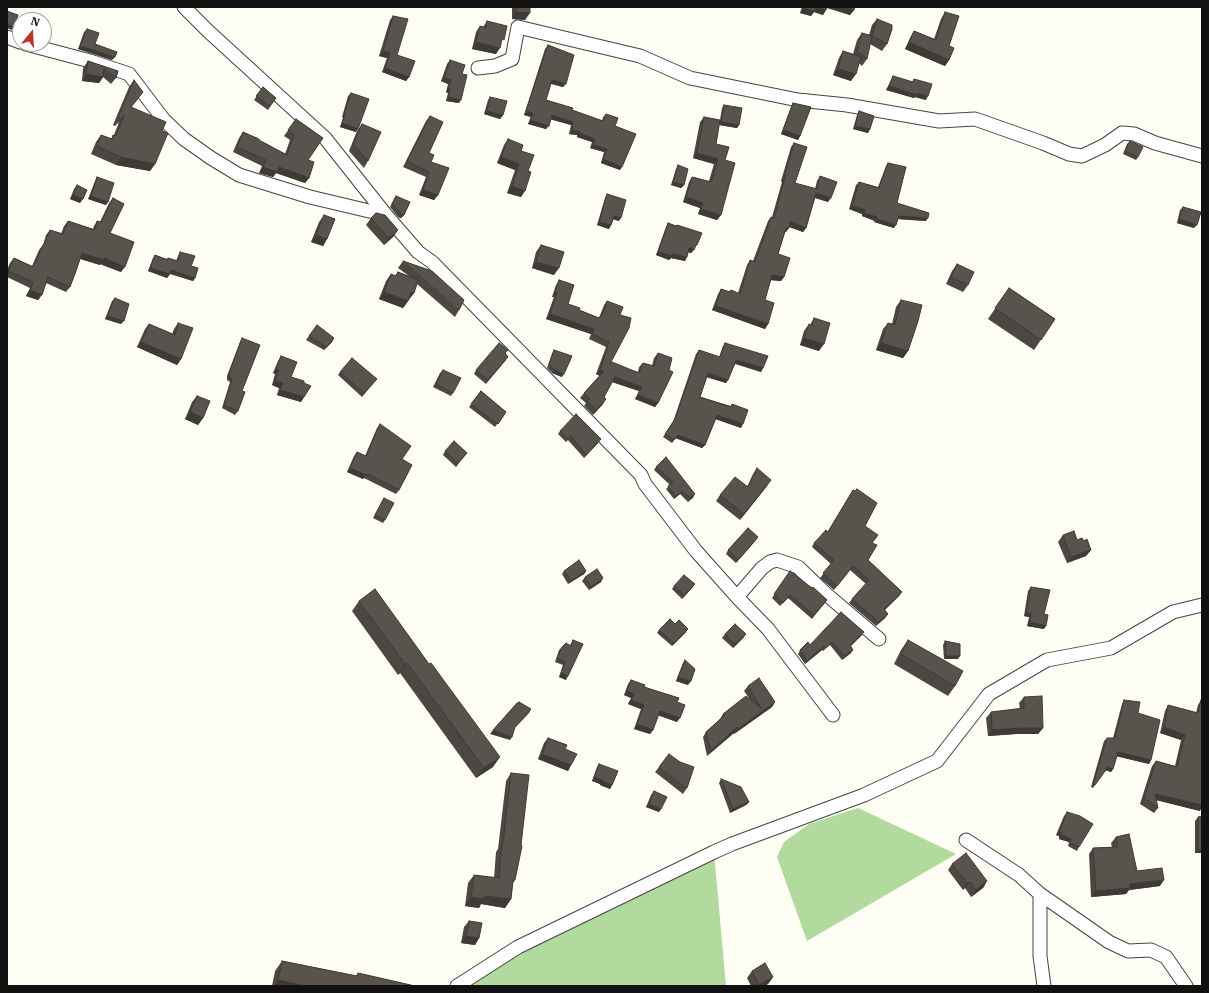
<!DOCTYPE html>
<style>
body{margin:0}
#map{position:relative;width:1209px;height:993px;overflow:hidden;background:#fefef5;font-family:"IBM Plex Serif",serif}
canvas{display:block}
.frame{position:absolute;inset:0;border:8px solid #111;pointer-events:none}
.north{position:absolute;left:12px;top:12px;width:40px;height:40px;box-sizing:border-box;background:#fff;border:1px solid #a0a0a0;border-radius:50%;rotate:18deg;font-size:11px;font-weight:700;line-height:16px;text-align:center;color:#111}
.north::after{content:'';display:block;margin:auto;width:14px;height:18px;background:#bc362d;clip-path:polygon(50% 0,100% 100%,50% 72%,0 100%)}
</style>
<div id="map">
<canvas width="1209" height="993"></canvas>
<div class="frame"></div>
<div class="north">N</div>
</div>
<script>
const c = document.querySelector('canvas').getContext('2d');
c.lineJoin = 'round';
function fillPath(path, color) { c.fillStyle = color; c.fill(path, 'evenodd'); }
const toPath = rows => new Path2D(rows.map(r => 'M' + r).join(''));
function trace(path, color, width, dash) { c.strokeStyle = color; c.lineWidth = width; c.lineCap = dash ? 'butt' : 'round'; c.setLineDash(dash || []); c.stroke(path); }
fillPath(toPath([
 [858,808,956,854,807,941,777,857,784,842,809,824],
 [714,852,726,986,457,986,518,947]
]), '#b2d99e');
const street = toPath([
 [184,7,208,31,325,138,386,215,418,252,432,262,641,475,645,484,696,551,737,597,768,629,833,715],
 [7,37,20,42],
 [26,44,90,61,129,74,164,120,184,139,211,158,239,175,310,197,386,215],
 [478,68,495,66,512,59,518,27,640,56,690,78,798,100,847,105,939,121,975,119,1043,143,1069,154,1082,156,1105,145,1122,133,1134,134,1155,143,1202,156],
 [737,597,762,568,770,562,777,560,798,567,826,594,879,639],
 [966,840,1019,875,1040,894,1109,942,1128,951,1151,950,1166,957,1186,986],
 [1040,894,1040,956,1044,986],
 [457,986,518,947,714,852,732,844,864,795,937,761,989,694,1047,660,1111,648,1173,612,1202,605]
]);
trace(street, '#444', 15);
trace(street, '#fff', 13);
fillPath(toPath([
 [512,7,530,7,525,20,512,19],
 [802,7,855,7,854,10,850,15,827,8,823,15,814,12,811,16,800,13],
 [945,12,949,46,949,60,945,66,905,49,910,38,914,31,934,39,941,19],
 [393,16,397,55,409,77,406,81,382,72,387,58,379,56,390,20],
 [877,19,887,44,882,51,870,44,867,59,862,66,859,63,851,81,833,75,839,58,843,51,853,54,857,40,862,33,869,35,872,25],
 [487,21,501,44,496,54,472,49,476,32,480,26,483,27],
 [87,29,95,44,112,60,78,49,84,32],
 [548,45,563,87,551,84,546,100,602,121,603,117,606,114,615,126,620,170,601,163,604,152,590,148,592,142,577,137,577,135,569,134,571,125,551,119,546,129,528,124,531,117,524,115,545,49],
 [450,60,462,74,459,103,446,101,448,93,446,92,448,84,441,81,447,64],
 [88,61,118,71,116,78,111,84,103,77,99,83,82,81,83,68],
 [893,76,912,82,914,79,926,100,915,97,914,98,886,90],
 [134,80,138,99,131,107,162,131,155,164,150,171,116,165,91,154,96,142,101,135,111,139,113,135,114,135,119,122,115,126,113,125,129,87],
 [263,87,276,98,268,110,254,100],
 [351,93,356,132,340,127,343,118,342,117,348,96],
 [490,97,503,115,500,119,484,114,488,100],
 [793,103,800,136,798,140,781,134,791,107],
 [724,105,739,125,737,128,719,125,716,144,725,160,721,215,717,220,698,214,700,208,683,202,689,182,692,177,709,181,714,164,693,158,700,122,704,117,720,120,722,108],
 [859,111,870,129,868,133,853,129,857,115],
 [430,116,429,153,438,195,434,200,419,195,426,177,403,167,426,121],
 [296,119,308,160,309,178,305,183,276,173,273,177,259,173,262,166,233,152,239,138,243,132,285,154,290,140,284,136],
 [362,124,368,161,364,168,349,151,357,131],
 [508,139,521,151,528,171,521,197,507,193,515,170,497,163,504,145],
 [1130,141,1138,157,1136,160,1123,154,1127,144],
 [794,143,795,183,815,189,817,181,820,176,828,202,815,198,806,228,803,232,789,227,786,232,785,232,778,254,784,277,781,281,771,280,765,300,768,324,765,329,712,310,718,294,721,289,729,292,731,290,738,293,747,265,750,260,753,261,768,221,771,217,772,217,782,182,781,181,791,147],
 [888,163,897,203,926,221,898,219,894,228,874,222,875,221,862,216,862,214,849,209,856,185,859,182,878,187,886,166],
 [678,165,684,185,681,188,671,185,676,169],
 [97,177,108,202,106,205,88,199,95,181],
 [77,185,80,203,70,199,74,189],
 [607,194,619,221,613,219,611,225,609,229,597,225,605,198],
 [396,196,404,215,401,218,398,217,390,207,394,199],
 [113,198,110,233,121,272,100,264,100,265,80,259,70,287,66,292,46,283,38,300,26,296,30,288,7,277,7,270,10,263,14,258,32,266,39,250,43,245,46,235,50,230,61,234,64,226,68,221,93,229,94,226,97,221,100,222,109,203],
 [1183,207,1194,228,1177,223,1180,210],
 [324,215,327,239,323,246,311,242,319,222],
 [371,218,398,230,393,237,384,245,366,225],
 [668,223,676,226,677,225,695,249,694,249,691,253,688,252,685,261,671,258,669,260,656,255,666,227],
 [541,245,554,275,532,268,536,252],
 [180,252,191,266,195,278,193,281,170,274,167,278,148,271,153,258,155,255,167,259,168,258,176,261,178,256],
 [403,261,459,310,455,317,417,284,414,293,403,308,379,299,386,281,391,274,395,276,398,272,409,276,398,268],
 [957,264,968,285,963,292,946,284,952,271],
 [559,280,568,304,579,310,599,318,604,305,607,301,620,315,610,364,638,372,639,367,643,363,652,366,654,358,658,353,658,403,655,407,635,399,639,391,612,382,604,397,603,404,593,415,584,406,586,403,580,398,584,393,600,376,596,374,606,347,589,339,591,334,546,319,554,297,552,297,556,285],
 [1009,288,1055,319,1034,350,988,319],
 [115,298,121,324,105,319,112,301],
 [901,300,908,351,903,358,876,350,883,329,888,323,892,324,896,307],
 [814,318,819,351,800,345,804,331,809,324,810,325],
 [178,323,181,359,177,365,137,347,145,329,149,324,172,334,174,329],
 [317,325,334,338,332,342,324,350,306,340],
 [242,338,242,391,238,411,235,415,222,408,230,382,227,380,227,376,240,342],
 [725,343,763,368,761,372,735,364,728,380,726,383,707,377,700,397,731,406,732,404,741,428,716,419,705,445,702,448,676,438,672,443,663,437,673,422,696,354,699,350,719,357,723,346],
 [554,350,562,377,552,373,547,368,552,354],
 [505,353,506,360,486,384,474,374,476,370],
 [281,356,291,377,304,383,304,397,301,402,277,395,279,388,272,385,275,374,273,373,278,361],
 [443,370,453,393,451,396,433,387,440,373],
 [340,372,377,379,362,397,338,375],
 [481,391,506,412,495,427,469,407],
 [197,396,203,418,198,425,185,419,192,402],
 [380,424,402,459,399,490,396,494,364,478,363,479,347,472,354,456,357,452,365,456,377,428],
 [560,431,598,443,584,458,568,440,566,442,558,434],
 [445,451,467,453,456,467,443,455],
 [656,467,695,494,693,498,688,502,680,494,674,499,666,489,670,485,654,470],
 [757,468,767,486,740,520,716,501,720,495,747,487,753,474],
 [853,490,865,526,872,543,868,560,902,592,899,596,884,610,888,614,885,618,876,626,849,603,852,599,866,584,850,570,834,590,820,578,831,564,812,547,814,543,828,531],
 [384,498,385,520,383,523,373,518],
 [1063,535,1077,540,1084,541,1091,550,1086,556,1067,563,1058,542],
 [756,540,736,563,726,554,728,550],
 [564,571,586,571,584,574,568,584,562,574],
 [790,571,827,600,812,619,788,598,780,606,772,598],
 [585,577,601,582,589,590,582,581],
 [695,584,692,588,682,599,672,589,674,586],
 [1031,587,1044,614,1044,629,1027,626,1029,617,1024,616,1028,591],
 [359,601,493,767,476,778,400,673,398,675,352,611],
 [659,630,686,632,672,646,657,633],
 [725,634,744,637,733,648,722,638],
 [862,635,850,646,851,653,842,660,830,645,823,651,822,650,805,664,798,654,800,650,810,645],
 [573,640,566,680,559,677,563,665,555,662,559,650,562,647,570,645],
 [908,640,955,686,948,696,894,664,901,650],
 [945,641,958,659,944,659,943,645],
 [685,660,688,685,676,681,683,663],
 [631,680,677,702,677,722,658,715,653,730,650,734,634,729,641,709,628,704,631,698,624,695,628,684],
 [748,686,775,702,772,707,734,734,734,733,707,756,703,737,706,732,720,719,723,714,749,698,744,691],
 [1024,697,1043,728,1038,734,1016,734,988,736,986,718,991,712,1020,709,1019,703],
 [1124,700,1138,713,1151,760,1149,764,1117,756,1113,769,1111,772,1105,770,1093,788,1091,787,1104,741,1107,738,1113,738,1122,704],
 [1201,700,1200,811,1156,800,1158,808,1154,813,1140,804,1152,766,1156,761,1175,766,1181,740,1160,733,1165,711,1168,705,1196,713,1198,705],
 [548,738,565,749,571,765,568,771,538,759,544,743],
 [599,764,612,785,610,789,600,785,600,784,592,781,597,767],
 [659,767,687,788,683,794,655,772],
 [511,773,515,880,513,883,511,899,505,908,481,904,479,908,465,906,468,883,474,875,494,878,496,852,498,849,506,781],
 [721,779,749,802,746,805,730,813,719,783],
 [654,791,661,809,659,812,646,807,651,795],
 [1067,812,1079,847,1077,851,1068,846,1069,842,1059,839,1059,836,1056,835,1064,816],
 [1198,817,1202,853,1195,853,1195,821],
 [1116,837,1137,871,1160,886,1129,890,1126,894,1091,897,1089,854,1093,848,1112,847,1111,843],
 [952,864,987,881,983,888,971,897,965,888,963,890,948,870],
 [469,921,479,938,475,945,461,943,464,927],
 [282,961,356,976,358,973,415,986,272,986,275,971],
 [752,971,773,977,768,984,764,986,751,986,747,978]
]), '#4d4742');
fillPath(toPath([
 [816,7,826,10,823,15,814,12,811,16,800,13,803,8],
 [825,7,845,7,854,10,850,15],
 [516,12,530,13,525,20,512,19],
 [7,24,14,27,12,30,7,28],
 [476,42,500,48,496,54,472,49],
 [909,42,949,60,945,66,905,49],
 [80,46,115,57,112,60,78,49],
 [383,51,390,53,387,58,379,56],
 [385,68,409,77,406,81,382,72],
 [838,69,856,74,851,81,833,75],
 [86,74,103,77,99,83,82,81],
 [444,78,451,80,448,84,441,81],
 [552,80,566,84,563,87,550,83],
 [889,86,928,96,926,100,915,97,914,98,886,90],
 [448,89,450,89,448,93,446,92],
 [448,97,461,100,459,103,446,101],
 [487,111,503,115,500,119,484,114],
 [526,111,533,113,531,117,524,115],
 [552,115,573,122,571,125,549,119],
 [530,120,549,126,546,129,528,124],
 [721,122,739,125,737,128,719,125],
 [342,123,358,129,356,132,340,127],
 [855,126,870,129,868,133,853,129],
 [572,130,580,132,577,135,569,134],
 [783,130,800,136,798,140,781,134],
 [579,133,595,139,592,142,577,137],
 [593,145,607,149,604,152,590,148],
 [697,153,718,159,714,164,693,158],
 [121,157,155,164,150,171,116,165],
 [501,157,519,164,515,170,497,163],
 [603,159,622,167,620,170,601,163],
 [263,167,279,167,309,178,305,183,276,173,273,177,259,173],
 [784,177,785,177,782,182,781,181],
 [673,182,684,185,681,188,671,185],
 [512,186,525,191,521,197,507,193],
 [423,190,438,195,434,200,419,195],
 [816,193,831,198,828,202,813,197],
 [73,195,83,199,80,203,70,199],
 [91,196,108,202,106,205,88,199],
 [686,197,703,203,700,208,683,202],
 [852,206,865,210,862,214,849,209],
 [701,209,721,215,717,220,698,214],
 [864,213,877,217,875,221,862,216],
 [401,214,404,215,401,218,398,217],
 [614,216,621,218,619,221,612,219],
 [899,216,928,218,926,221,897,219],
 [877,219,896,225,894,228,874,222],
 [1179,219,1197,225,1194,228,1177,223],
 [790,221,806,228,803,232,787,226],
 [599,222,611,225,609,229,597,225],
 [786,228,789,228,786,232,783,232],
 [398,230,393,237,384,245,389,238],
 [316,235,327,239,323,246,311,242],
 [689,248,694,250,691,253,687,252],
 [658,252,673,254,687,257,685,261,671,258,669,260,656,255],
 [82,253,104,258,125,267,121,272,100,264,100,265,78,258],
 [536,262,559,268,554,275,532,268],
 [150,268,170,274,167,278,148,271],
 [171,270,195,278,193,281,169,273],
 [772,275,784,277,781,281,769,280],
 [30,290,42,295,38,300,26,296],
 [384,292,408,301,403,308,379,299],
 [411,292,414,293,409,299],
 [555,292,557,293,554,297,552,297],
 [716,306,768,324,765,329,712,310],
 [550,314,594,329,591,334,546,319],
 [107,316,124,321,121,324,105,319],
 [334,338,332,342,324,350,326,347],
 [804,338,824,344,819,351,800,345],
 [141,342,181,359,177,365,137,347],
 [881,343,908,351,903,358,876,350],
 [736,360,763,368,761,372,734,363],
 [276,369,279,370,275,374,273,373],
 [555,370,564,374,562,377,552,373],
 [600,370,604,371,600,376,596,374],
 [708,373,728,380,726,383,706,377],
 [615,377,642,387,639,391,612,382],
 [275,381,283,383,279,388,272,385],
 [280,390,304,397,301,402,277,395],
 [638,395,658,403,655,407,635,399],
 [606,399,603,404,593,415,596,410],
 [190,412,203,418,198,425,185,419],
 [717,415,743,424,741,428,715,419],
 [678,435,705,445,702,448,675,438],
 [601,439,598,443,584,458,586,455],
 [350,468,366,475,363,479,347,472],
 [771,480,767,486,740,520,744,514],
 [682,491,680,494,674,499,676,496],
 [758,537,756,540,736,563,738,560],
 [1091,550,1086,556,1067,563,1071,557],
 [586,571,584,574,568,584,571,581],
 [603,578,601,582,589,590,591,587],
 [695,584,692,588,682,599,684,595],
 [902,592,899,596,881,614,884,609],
 [1026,613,1031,614,1029,617,1024,616],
 [888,614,885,618,876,626,879,622],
 [1030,622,1046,626,1044,629,1027,626],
 [688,629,686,632,672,646,674,643],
 [864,632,862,635,848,649,850,645],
 [746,634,744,637,733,648,735,644],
 [824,646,822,650,805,664,807,661],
 [853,650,851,653,842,660,845,656],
 [946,656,960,656,958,659,944,659],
 [407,663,400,673,398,675,405,664],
 [561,673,568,676,566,680,559,677],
 [678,677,691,681,688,685,676,681],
 [627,691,634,694,631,698,624,695],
 [631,700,644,705,641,709,628,704],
 [775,702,772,707,734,734,738,729],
 [531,709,529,713,513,730,515,727],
 [660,711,680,718,677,722,657,715],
 [637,724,653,730,650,734,634,729],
 [737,727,734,733,707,756,711,751],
 [1164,727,1185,735,1181,740,1160,733],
 [1021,728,1043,728,1038,734,1016,734,988,736,992,730],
 [493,730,512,737,510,740,490,734],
 [1118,752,1151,760,1149,764,1115,756],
 [542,754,571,765,568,771,538,759],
 [500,757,493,767,476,778,484,768],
 [1108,767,1113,769,1111,772,1105,770],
 [594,777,603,780,600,784,592,781],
 [602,781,612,785,610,789,600,785],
 [1155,794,1202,805,1202,807,1200,811,1152,799],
 [749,802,746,805,730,813,733,809],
 [649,804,661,809,659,812,646,807],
 [1059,832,1062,833,1059,836,1056,835],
 [1061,835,1071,839,1069,842,1059,839],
 [1198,850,1202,850,1202,853,1195,853],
 [1164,880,1160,886,1129,890,1126,894,1091,897,1096,891,1130,884],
 [987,881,983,888,971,897,976,890],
 [970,882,965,888,963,890,967,883],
 [485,896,511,899,505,908,481,904,479,908,465,906,471,897],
 [466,936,479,938,475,945,461,943],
 [773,977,768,984,764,986,758,986,759,985],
 [278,980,306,986,274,986]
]), '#3e3a36');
const building = toPath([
 [517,7,530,7,530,13,516,12,517,7],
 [804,7,816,7,815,11,803,8,804,7],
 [816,7,827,7,826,10,816,7],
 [845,7,855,7,854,10,845,7],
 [7,11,18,15,14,27,7,24,7,11],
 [945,12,959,16,949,46,954,48,949,60,909,42,914,31,936,40,945,12],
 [393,16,408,19,397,55,415,61,409,77,385,68,390,53,383,51,393,16],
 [877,19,892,25,892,29,887,44,872,36,877,19],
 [487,21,507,26,504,40,502,39,500,48,476,42,480,26,486,28,487,21],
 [87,29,99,33,95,44,117,52,115,57,80,46,87,29],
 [862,33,872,36,867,59,857,51,862,33],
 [548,45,574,55,566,84,552,80,546,100,573,108,572,110,603,121,606,114,618,118,615,126,636,134,622,167,603,159,607,149,593,145,595,139,579,133,580,132,572,130,573,122,552,115,549,126,530,120,533,113,526,111,548,45],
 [843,51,861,57,856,74,838,69,843,51],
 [450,60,465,65,462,74,467,75,461,100,448,97,450,89,448,89,451,80,444,78,450,60],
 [88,61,118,71,116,78,104,69,103,77,86,74,88,61],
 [893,76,913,82,914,79,932,84,928,96,917,93,917,95,889,86,893,76],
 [134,80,143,92,131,107,166,122,162,131,168,133,155,164,121,157,97,146,101,135,112,139,113,135,116,136,124,115,121,119,118,117,134,80],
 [263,87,276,98,270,106,256,96,263,87],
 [351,93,369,99,358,129,342,123,345,114,344,114,351,93],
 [490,97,507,101,503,115,487,111,490,97],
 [793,103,811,107,800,136,783,130,793,103],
 [724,105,742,108,739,125,721,122,724,105],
 [859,111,874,116,870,129,855,126,859,111],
 [430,116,443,122,429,153,434,155,431,162,449,168,438,195,423,190,429,172,407,161,430,116],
 [704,117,720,120,716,144,729,147,725,160,735,163,721,215,701,209,703,203,686,197,692,177,711,182,718,159,697,153,704,117],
 [296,119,323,138,308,160,314,162,309,178,279,167,277,172,263,167,266,160,237,147,243,132,259,139,259,140,287,155,294,135,288,130,296,119],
 [362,124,381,132,368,161,353,144,362,124],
 [508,139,523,145,521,151,534,155,528,171,531,172,525,191,512,186,519,164,501,157,508,139],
 [1130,141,1143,147,1138,157,1125,151,1130,141],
 [794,143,807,147,795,183,817,189,820,176,837,182,831,198,816,193,806,228,790,221,789,228,786,228,778,254,790,258,784,277,772,275,765,300,774,303,768,324,716,306,721,289,730,292,731,290,740,294,750,260,755,262,771,217,774,218,785,177,784,177,794,143],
 [888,163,906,167,897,203,929,213,928,218,899,216,896,225,877,219,877,217,864,213,865,210,852,206,859,182,879,188,888,163],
 [678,165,688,169,684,185,673,182,678,165],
 [97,177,114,183,108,202,91,196,97,177],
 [77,185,87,190,83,199,73,195,77,185],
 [607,194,626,200,621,218,614,216,611,225,599,222,607,194],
 [396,196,410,202,404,215,401,214,392,204,396,196],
 [113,198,124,204,110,233,134,242,125,267,104,258,103,260,82,253,76,271,70,287,48,277,42,295,30,290,33,282,8,271,14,258,33,267,43,245,44,245,50,230,63,234,68,221,95,230,97,221,101,222,113,198],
 [1183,207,1201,212,1197,225,1179,219,1183,207],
 [376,213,385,215,398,230,389,238,371,218,376,213],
 [324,215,335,219,327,239,316,235,324,215],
 [668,223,676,226,677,225,702,233,697,245,696,245,694,250,689,248,687,257,673,254,672,256,658,252,668,223],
 [541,245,564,252,559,268,536,262,541,245],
 [180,252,195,256,191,266,198,268,195,278,171,270,170,274,150,268,155,255,167,260,168,258,178,261,180,252],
 [403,261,432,271,464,300,459,310,403,261],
 [957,264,974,272,968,285,951,277,957,264],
 [398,272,418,280,414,293,411,292,408,301,384,292,391,274,396,276,398,272],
 [559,280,574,285,568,304,580,308,579,310,599,318,601,315,602,316,607,301,623,307,620,315,631,318,629,328,610,364,612,362,639,373,643,363,654,366,658,353,672,358,669,370,673,372,658,403,638,395,642,387,615,377,604,397,606,399,596,410,587,401,590,399,584,393,604,371,600,370,609,342,592,334,594,329,550,314,557,293,555,292,559,280],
 [1009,288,1055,319,1041,340,995,308,1009,288],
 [115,298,129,304,124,321,107,316,115,298],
 [901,300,922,305,918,321,908,351,881,343,888,323,895,325,901,300],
 [814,318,830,323,824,344,804,338,809,324,812,325,814,318],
 [178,323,193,328,181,359,141,342,149,324,175,335,178,323],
 [317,325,334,338,326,347,309,336,317,325],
 [242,338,260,345,242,391,245,392,238,411,224,405,232,379,229,377,229,373,242,338],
 [499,343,508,350,505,353,508,357,488,380,476,370,499,343],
 [725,343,768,356,763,368,736,360,728,380,708,373,700,397,731,407,732,404,748,410,743,424,717,415,705,445,678,435,674,440,665,434,675,419,699,350,720,357,725,343],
 [554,350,572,356,564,374,555,370,549,364,554,350],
 [281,356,297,362,291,377,304,381,304,383,311,386,304,397,280,390,283,383,275,381,279,370,276,369,281,356],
 [352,358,377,379,364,393,340,372,352,358],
 [443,370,461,378,453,393,436,384,443,370],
 [481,391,506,412,498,424,471,404,481,391],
 [197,396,210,401,203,418,190,412,197,396],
 [576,414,601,439,586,455,571,436,568,439,560,431,576,414],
 [380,424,411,446,402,459,412,465,399,490,367,474,366,475,350,468,357,452,366,456,380,424],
 [454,441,467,453,458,463,445,451,454,441],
 [666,457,695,494,690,498,682,491,676,496,668,486,673,482,656,467,666,457],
 [757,468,771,480,744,514,720,495,735,477,748,487,757,468],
 [857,489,877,503,865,526,878,535,872,543,877,545,868,560,902,592,884,609,888,614,879,622,852,599,869,580,853,566,837,586,823,573,834,560,814,543,826,530,828,532,853,490,855,491,857,489],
 [384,498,394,503,385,520,375,515,384,498],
 [748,528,758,537,738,560,728,550,748,528],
 [1074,531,1077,540,1082,538,1084,541,1087,539,1091,550,1071,557,1063,535,1074,531],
 [579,560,586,571,571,581,564,571,579,560],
 [597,569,603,578,591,587,585,577,597,569],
 [790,571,812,588,813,587,827,600,814,615,790,595,783,603,774,594,790,571],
 [684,575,695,584,684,595,674,586,684,575],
 [1031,587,1050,590,1044,614,1048,615,1046,626,1030,622,1031,614,1026,613,1031,587],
 [375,589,429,664,431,663,500,757,484,768,407,663,405,664,359,601,375,589],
 [841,612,864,632,850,645,853,650,845,656,832,642,826,648,824,646,807,661,800,650,808,642,810,645,841,612],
 [670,619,675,624,679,620,688,629,674,643,659,630,670,619],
 [735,624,746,634,735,644,725,634,735,624],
 [573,640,583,644,568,676,561,673,565,662,557,658,562,647,566,643,571,646,573,640],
 [908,640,963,671,955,686,901,654,908,640],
 [945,641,960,644,960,656,946,656,945,641],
 [685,660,695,669,691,681,678,677,685,660],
 [759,678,775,702,738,729,737,727,711,751,706,732,725,715,723,714,746,696,761,708,748,686,759,678],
 [631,680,645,685,644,687,679,698,677,702,685,705,680,718,660,711,653,730,637,724,644,705,631,700,634,694,627,691,631,680],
 [1042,696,1043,728,1021,728,992,730,991,712,1024,708,1024,697,1042,696],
 [1124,700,1140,702,1138,713,1160,720,1151,760,1118,752,1113,769,1108,767,1095,785,1093,784,1107,738,1115,738,1124,700],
 [1201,700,1202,700,1202,805,1155,794,1158,808,1144,798,1156,761,1177,767,1185,735,1164,727,1168,705,1198,713,1201,700],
 [519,702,531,709,515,727,512,737,493,730,517,703,518,703,519,702],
 [548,738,567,745,565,749,577,754,571,765,542,754,548,738],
 [669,754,680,762,694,767,687,788,659,767,669,754],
 [599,764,618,771,612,785,602,781,603,780,594,777,599,764],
 [511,773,529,775,521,845,522,846,515,880,513,880,511,899,485,896,485,899,471,897,474,875,499,878,502,843,503,843,511,773],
 [721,779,741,787,749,802,733,809,721,779],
 [654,791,667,797,661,809,649,804,654,791],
 [1067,812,1080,816,1093,824,1079,847,1070,843,1071,839,1061,835,1062,833,1059,832,1067,812],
 [1202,816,1202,850,1198,850,1198,817,1202,816],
 [1129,834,1137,871,1162,868,1164,880,1130,884,1130,888,1096,891,1093,848,1118,847,1116,837,1129,834],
 [966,853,987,881,976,890,970,882,967,883,952,864,966,853],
 [469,921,482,923,479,938,466,936,469,921],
 [282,961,357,976,358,973,415,986,306,986,278,980,282,961],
 [765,963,773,977,759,985,752,971,765,963]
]);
fillPath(building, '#59534d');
trace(building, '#3e3a36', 1);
</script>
